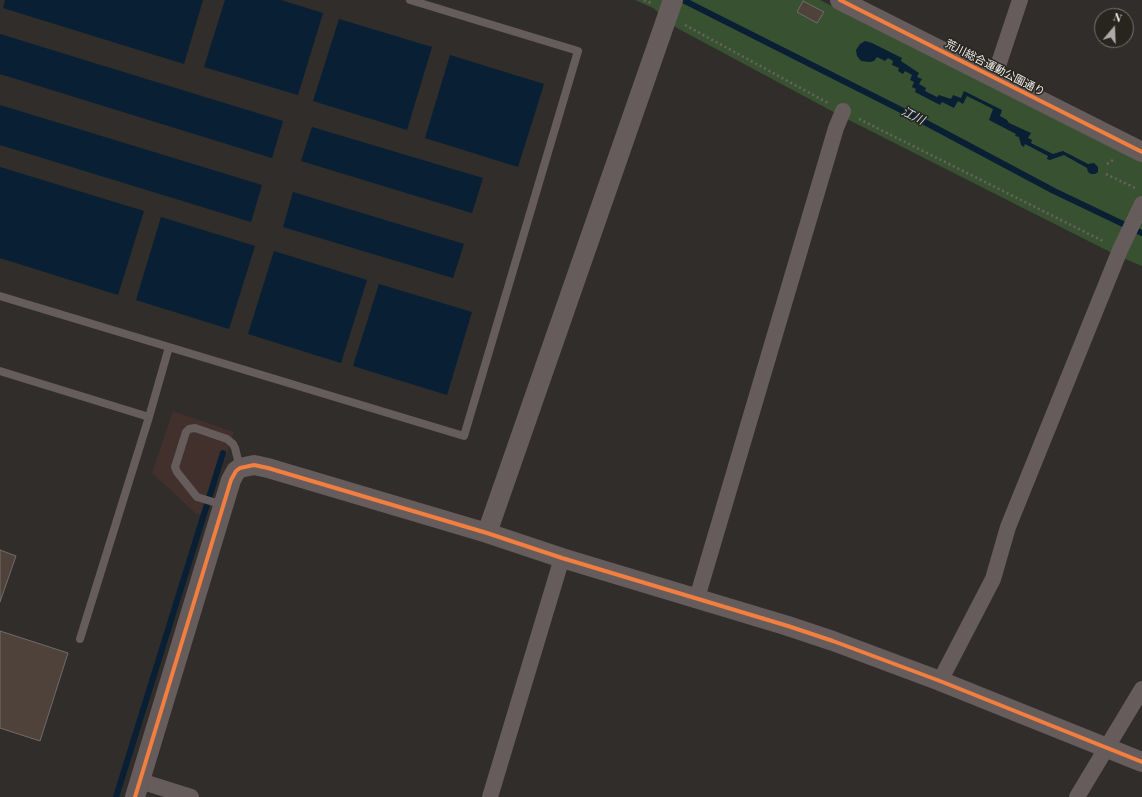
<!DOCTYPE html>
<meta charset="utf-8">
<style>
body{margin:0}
#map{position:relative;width:1142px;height:797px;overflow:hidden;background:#302d2a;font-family:"Playfair Display",serif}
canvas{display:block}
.north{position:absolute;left:1094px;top:8px;width:40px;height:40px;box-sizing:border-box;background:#28241e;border:1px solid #797670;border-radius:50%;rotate:19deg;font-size:11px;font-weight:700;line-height:16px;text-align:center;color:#f2f0ec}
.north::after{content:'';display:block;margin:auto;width:14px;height:18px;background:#aeaca8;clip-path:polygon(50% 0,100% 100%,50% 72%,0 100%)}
</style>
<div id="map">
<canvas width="1142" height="797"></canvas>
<div class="north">N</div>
</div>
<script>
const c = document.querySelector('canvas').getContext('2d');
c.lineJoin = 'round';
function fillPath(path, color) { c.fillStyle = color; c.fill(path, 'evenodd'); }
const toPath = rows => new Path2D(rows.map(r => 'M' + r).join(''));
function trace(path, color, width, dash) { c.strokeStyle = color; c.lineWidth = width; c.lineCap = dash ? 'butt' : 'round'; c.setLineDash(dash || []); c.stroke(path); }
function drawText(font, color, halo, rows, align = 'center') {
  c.font = font + ' "Playfair Display","Noto Sans JP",serif'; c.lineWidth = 3; c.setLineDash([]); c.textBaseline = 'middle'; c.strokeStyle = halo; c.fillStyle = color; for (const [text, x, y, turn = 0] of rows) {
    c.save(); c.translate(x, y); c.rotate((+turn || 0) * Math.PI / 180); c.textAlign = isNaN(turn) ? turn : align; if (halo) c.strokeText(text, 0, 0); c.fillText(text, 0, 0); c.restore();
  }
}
fillPath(toPath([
 [173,411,234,432,206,517,195,513,152,473]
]), '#41302c');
fillPath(toPath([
 [635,0,820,0,1142,161,1142,266,1118,256,841,116,677,28,653,8]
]), '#385231');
fillPath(toPath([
 [5,0,203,0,184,64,3,8],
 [225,0,281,0,323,13,298,95,204,67],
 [339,19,432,47,407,130,313,101],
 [0,34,283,121,272,158,0,74],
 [865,41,872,43,902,58,901,61,919,73,917,77,922,79,919,84,926,88,925,91,937,97,939,95,951,99,953,95,961,98,964,91,1002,110,1000,116,1007,120,1009,123,1031,133,1028,138,1032,140,1031,143,1053,154,1063,151,1088,164,1094,163,1098,167,1098,172,1095,174,1091,174,1088,172,1087,168,1064,155,1050,160,1047,159,1048,156,1025,144,1024,147,1021,145,1019,137,1015,136,1016,134,989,120,993,109,967,96,963,104,958,101,954,108,942,102,940,105,915,92,916,89,912,87,914,82,910,80,912,75,905,71,903,74,898,71,899,68,892,65,893,61,888,58,885,61,877,57,874,61,870,62,861,61,857,56,856,50,860,44],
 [450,55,544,84,518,167,425,138],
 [0,105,262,185,251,222,0,145],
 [312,127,483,178,472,213,301,161],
 [0,167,144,211,118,295,0,258],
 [293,192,464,244,453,278,283,227],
 [161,217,255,246,229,329,136,300],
 [274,251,367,280,341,363,248,334],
 [379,284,472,312,447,395,353,366]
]), '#081f34');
trace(toPath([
 [683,0,917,118,1054,191,1142,233],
 [116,797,223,453]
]), '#081f34', 6);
const building = toPath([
 [803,1,824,12,817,23,797,12,803,1],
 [0,550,16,556,0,602,0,550],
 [0,631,68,653,40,741,0,728,0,631]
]);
fillPath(building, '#4e423a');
trace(building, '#706d6a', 1);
trace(toPath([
 [644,0,651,3],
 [685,25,828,103],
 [859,119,1105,242],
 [1107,164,1113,160],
 [1106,174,1135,188]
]), '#696360', 2.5, [2, 3]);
trace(toPath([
 [0,296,464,436,578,51,410,0],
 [0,371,149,417,80,639],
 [149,417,169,347],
 [223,505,197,497,177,472,175,467,186,432,189,429,195,428,227,439,233,444,235,448,240,468]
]), '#665c5b', 8);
trace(toPath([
 [994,78,1020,0],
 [697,598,836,128,843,111],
 [940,681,993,579,1008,527,1120,250,1142,204],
 [140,781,191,797],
 [490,797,562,558],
 [1077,797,1142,689]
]), '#665c5b', 16);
trace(toPath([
 [840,0,1142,152],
 [487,533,673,0],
 [135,797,231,480,236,471,240,468,254,465,268,468,487,533,562,558,788,626,833,641,940,681,1142,762]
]), '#665c5b', 20);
trace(toPath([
 [840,0,1142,152],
 [135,797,231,480,236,471,240,468,254,465,268,468,487,533,562,558,788,626,833,641,940,681,1142,762]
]), '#f27e40', 4);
drawText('11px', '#f2f0ec', '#28241e', [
 ["荒川総合運動公園通り",995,68,27]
]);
drawText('italic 12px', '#bcd8f4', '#28241e', [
 ["江川",913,116,27]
]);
</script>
